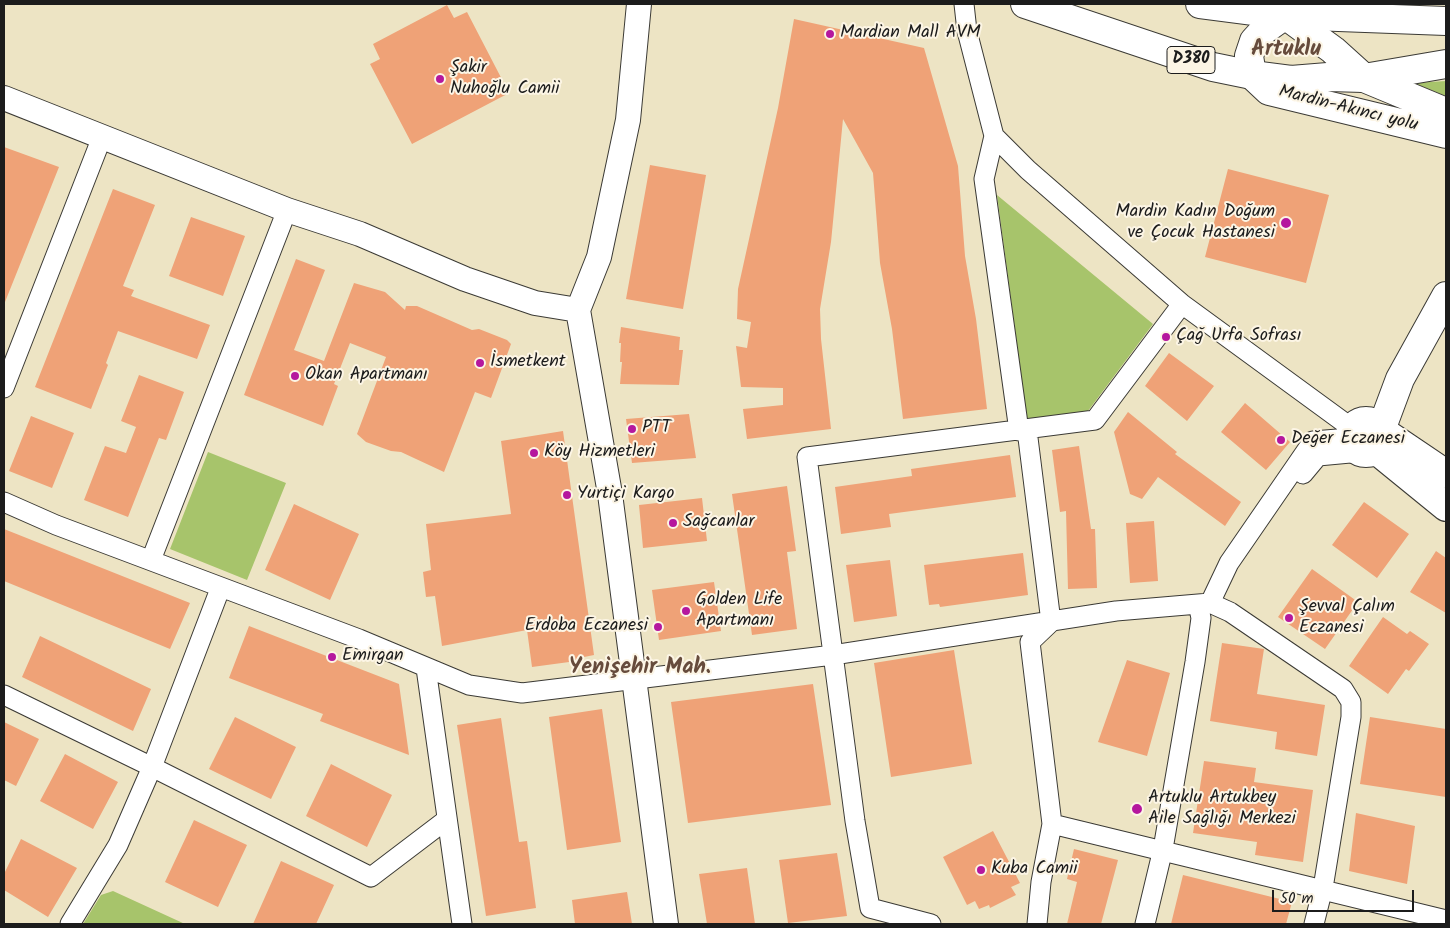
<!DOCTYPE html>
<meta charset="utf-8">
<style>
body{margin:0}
#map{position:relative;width:1450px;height:928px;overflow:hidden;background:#ede4c4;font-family:Kalam,sans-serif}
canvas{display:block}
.frame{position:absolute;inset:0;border:5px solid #1c1c1c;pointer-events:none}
.scale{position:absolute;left:1272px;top:890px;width:142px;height:22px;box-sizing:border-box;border:2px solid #1c1c1c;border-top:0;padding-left:6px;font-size:15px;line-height:18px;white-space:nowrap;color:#1c1c1c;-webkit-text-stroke:4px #fcf5e5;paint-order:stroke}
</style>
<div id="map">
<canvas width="1450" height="928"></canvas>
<div class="frame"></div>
<div class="scale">50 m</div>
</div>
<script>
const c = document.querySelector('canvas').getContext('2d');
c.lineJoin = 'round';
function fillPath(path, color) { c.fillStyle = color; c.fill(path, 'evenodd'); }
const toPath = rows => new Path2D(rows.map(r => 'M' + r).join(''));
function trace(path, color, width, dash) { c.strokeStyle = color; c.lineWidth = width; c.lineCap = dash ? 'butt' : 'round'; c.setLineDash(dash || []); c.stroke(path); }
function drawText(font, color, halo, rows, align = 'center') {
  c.font = font + ' Kalam,sans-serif'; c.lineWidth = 4; c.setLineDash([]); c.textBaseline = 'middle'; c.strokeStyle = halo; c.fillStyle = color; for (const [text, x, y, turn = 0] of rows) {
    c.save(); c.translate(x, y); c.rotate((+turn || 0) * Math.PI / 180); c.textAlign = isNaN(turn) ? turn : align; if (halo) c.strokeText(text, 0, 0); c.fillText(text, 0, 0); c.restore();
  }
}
fillPath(toPath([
 [1446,81,1446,96,1414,83],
 [997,195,1153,324,1088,411,1027,419],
 [208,452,286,483,247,580,170,549],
 [113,891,185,924,83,924,101,895]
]), '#a7c46b');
fillPath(toPath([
 [447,5,454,18,467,12,509,93,412,144,370,64,380,59,373,44],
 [794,19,924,48,958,166,965,256,976,319,987,409,903,419,892,329,880,263,873,173,843,119,831,242,820,309,821,339,831,429,747,439,743,409,783,405,783,388,741,387,736,346,747,348,751,322,737,319,738,289,778,108],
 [4,147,59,167,5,302,4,301],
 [650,165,706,175,683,309,626,299],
 [1228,169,1329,195,1306,283,1205,257],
 [113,189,155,205,123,286,134,290,131,296,210,325,197,359,118,331,106,363,108,365,91,409,35,387],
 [191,217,245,236,223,296,169,276],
 [296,259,325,270,294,350,324,361,354,283,385,292,405,310,406,306,417,306,472,330,479,329,507,340,511,344,491,398,475,392,444,472,401,452,391,451,366,442,357,434,386,357,350,343,334,384,338,386,323,426,244,395],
 [621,327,680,337,679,350,683,350,679,385,620,384,622,362,620,362,621,343,619,343],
 [1169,353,1214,386,1187,421,1145,386],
 [139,375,184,392,166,440,159,438,128,517,84,500,105,446,126,453,136,427,121,421],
 [1245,403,1290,442,1266,470,1221,432],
 [1128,412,1177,452,1175,454,1241,502,1225,526,1158,477,1142,499,1130,494,1114,432],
 [689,414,696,458,632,463,626,419],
 [31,416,74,433,52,488,9,471],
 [563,431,594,655,584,657,584,660,532,667,527,630,442,646,435,596,426,597,423,572,431,570,426,524,511,514,501,441],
 [1079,446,1091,529,1095,529,1097,588,1068,589,1066,511,1060,512,1052,450],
 [1010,455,1016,497,889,514,891,527,841,534,835,487,912,476,911,469],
 [787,486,796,551,787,552,797,629,752,635,732,494],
 [702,498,707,541,643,548,639,505],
 [1364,502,1409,534,1377,578,1332,545],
 [294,504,359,534,330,600,265,570],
 [1154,521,1158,581,1130,583,1126,523],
 [4,529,190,603,170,649,4,581],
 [1436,551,1446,558,1446,613,1410,592],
 [1023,553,1028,595,940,607,939,604,929,605,924,565],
 [890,560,897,616,854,622,846,565],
 [1312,569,1358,602,1325,649,1278,617],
 [714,582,721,631,659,640,652,590],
 [1383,617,1407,634,1410,631,1429,644,1409,671,1406,669,1388,694,1349,666],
 [249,626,399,684,409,755,320,721,323,714,229,678],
 [40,636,151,689,133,731,22,677],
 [1222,643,1264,649,1257,694,1325,705,1317,756,1275,749,1277,732,1210,721],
 [954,650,972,764,891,777,874,663],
 [1127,660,1170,673,1147,756,1098,742],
 [813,684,831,805,688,823,671,702],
 [602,709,621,842,567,850,549,717],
 [235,717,296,747,271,799,209,769],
 [1370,717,1446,729,1446,797,1360,784],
 [501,718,519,842,527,841,536,908,486,916,457,725],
 [4,722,39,739,16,786,4,780],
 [65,754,118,782,93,829,40,801],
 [1204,761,1256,768,1254,782,1313,790,1303,862,1255,855,1257,842,1193,833],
 [331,764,392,795,367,847,306,816],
 [1356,813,1415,826,1407,884,1349,871],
 [194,820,247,845,218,907,165,882],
 [993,831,1020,883,1011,887,1016,895,990,908,989,905,979,909,975,901,967,905,943,857],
 [21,839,77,868,48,917,4,890,4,874],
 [1074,849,1118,860,1101,924,1067,924,1077,882,1067,879],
 [837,853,847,916,788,923,779,860],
 [281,861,334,885,316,924,253,924],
 [747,868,755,924,707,924,699,874],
 [1183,875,1292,902,1286,924,1171,924],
 [627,892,632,924,575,924,572,900]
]), '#efa277');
const minor = toPath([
 [964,4,967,31,994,136,984,179,1019,431],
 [994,136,1028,170,1182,304,1353,429],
 [4,388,102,137],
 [1027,430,1051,622,1030,642,1052,824,1041,882,1037,924],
 [1303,474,1318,456,1361,452],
 [4,502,56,525,359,639,469,685,522,693,833,655,1116,611,1210,603,1230,612,1343,689,1351,702,1351,717,1323,888,1314,924],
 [151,560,287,210],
 [1210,603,1229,563,1313,441,1350,438],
 [426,668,462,924],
 [4,695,152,767,371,877,446,820],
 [1052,824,1446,920],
 [70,924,118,845,152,767,220,589],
 [931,924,870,908,855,821,807,457,1095,420,1182,304],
 [1145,924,1163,849,1195,662,1201,618,1198,604]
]);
const tertiary = toPath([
 [639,4,628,120,599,257,578,310,610,494,666,924],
 [4,98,287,210,360,234,465,279,535,303,578,310]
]);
const secondary = toPath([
 [1446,112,1364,78,1333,50,1285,15,1264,30,1254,41,1249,56,1252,75,1269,91,1446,134],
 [1446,296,1400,379,1381,430,1446,474],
 '1350 437a16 16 0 1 1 32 0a16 16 0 1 1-32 0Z',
 [1376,450,1446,507]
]);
const trunk = toPath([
 [1025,4,1213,67,1252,75,1291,80,1328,77,1364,78,1446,64],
 [1200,4,1285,15,1446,21]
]);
trace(minor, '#3b3a35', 21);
trace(tertiary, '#3b3a35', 26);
trace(secondary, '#3b3a35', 30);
trace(trunk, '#3b3a35', 30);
trace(minor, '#fff', 19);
trace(tertiary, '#fff', 24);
trace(secondary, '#fff', 28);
trace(trunk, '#fff', 28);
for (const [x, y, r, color] of [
 [830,34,5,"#b5179e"],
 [440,79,5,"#b5179e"],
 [1286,223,6,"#b5179e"],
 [1166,337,5,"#b5179e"],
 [480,363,5,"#b5179e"],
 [295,376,5,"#b5179e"],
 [632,429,5,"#b5179e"],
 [1281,440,5,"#b5179e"],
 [534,453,5,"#b5179e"],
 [567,495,5,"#b5179e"],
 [673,523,5,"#b5179e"],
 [686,611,5,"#b5179e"],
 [1289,618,5,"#b5179e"],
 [658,627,5,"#b5179e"],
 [332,657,5,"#b5179e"],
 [1137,809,6,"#b5179e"],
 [981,870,5,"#b5179e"]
]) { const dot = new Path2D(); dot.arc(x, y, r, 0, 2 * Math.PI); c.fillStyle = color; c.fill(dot); trace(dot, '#fcf5e5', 2); }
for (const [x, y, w] of [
 [1191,60,48]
]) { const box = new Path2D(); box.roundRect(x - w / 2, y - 13.5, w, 27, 4); c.fillStyle = '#fcf5e5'; c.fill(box); trace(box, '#1c1c1c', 1); }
drawText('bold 16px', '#1c1c1c', null, [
 ["D380",1191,60]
]);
drawText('18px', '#1c1c1c', '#fcf5e5', [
 ["Mardian Mall AVM",840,34],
 ["Şakir",450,69],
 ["Nuhoğlu Camii",450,90],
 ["Mardin Kadın Doğum",1275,213,"right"],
 ["ve Çocuk Hastanesi",1275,234,"right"],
 ["Çağ Urfa Sofrası",1176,337],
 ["İsmetkent",490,363],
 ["Okan Apartmanı",305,376],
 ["PTT",642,429],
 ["Değer Eczanesi",1291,440],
 ["Köy Hizmetleri",544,453],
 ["Yurtiçi Kargo",577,495],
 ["Sağcanlar",683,523],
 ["Golden Life",696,601],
 ["Apartmanı",696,622],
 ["Şevval Çalım",1299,608],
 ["Eczanesi",1299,629],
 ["Erdoba Eczanesi",648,627,"right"],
 ["Emirgan",342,657],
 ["Artuklu Artukbey",1148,799],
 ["Aile Sağlığı Merkezi",1148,820],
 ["Kuba Camii",991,870]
], 'left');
drawText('18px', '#1c1c1c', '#fcf5e5', [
 ["Mardin-Akıncı yolu",1348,110,14]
]);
drawText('bold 22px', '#664b3c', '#fcf5e5', [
 ["Artuklu",1286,51],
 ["Yenişehir Mah.",640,669]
]);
</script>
